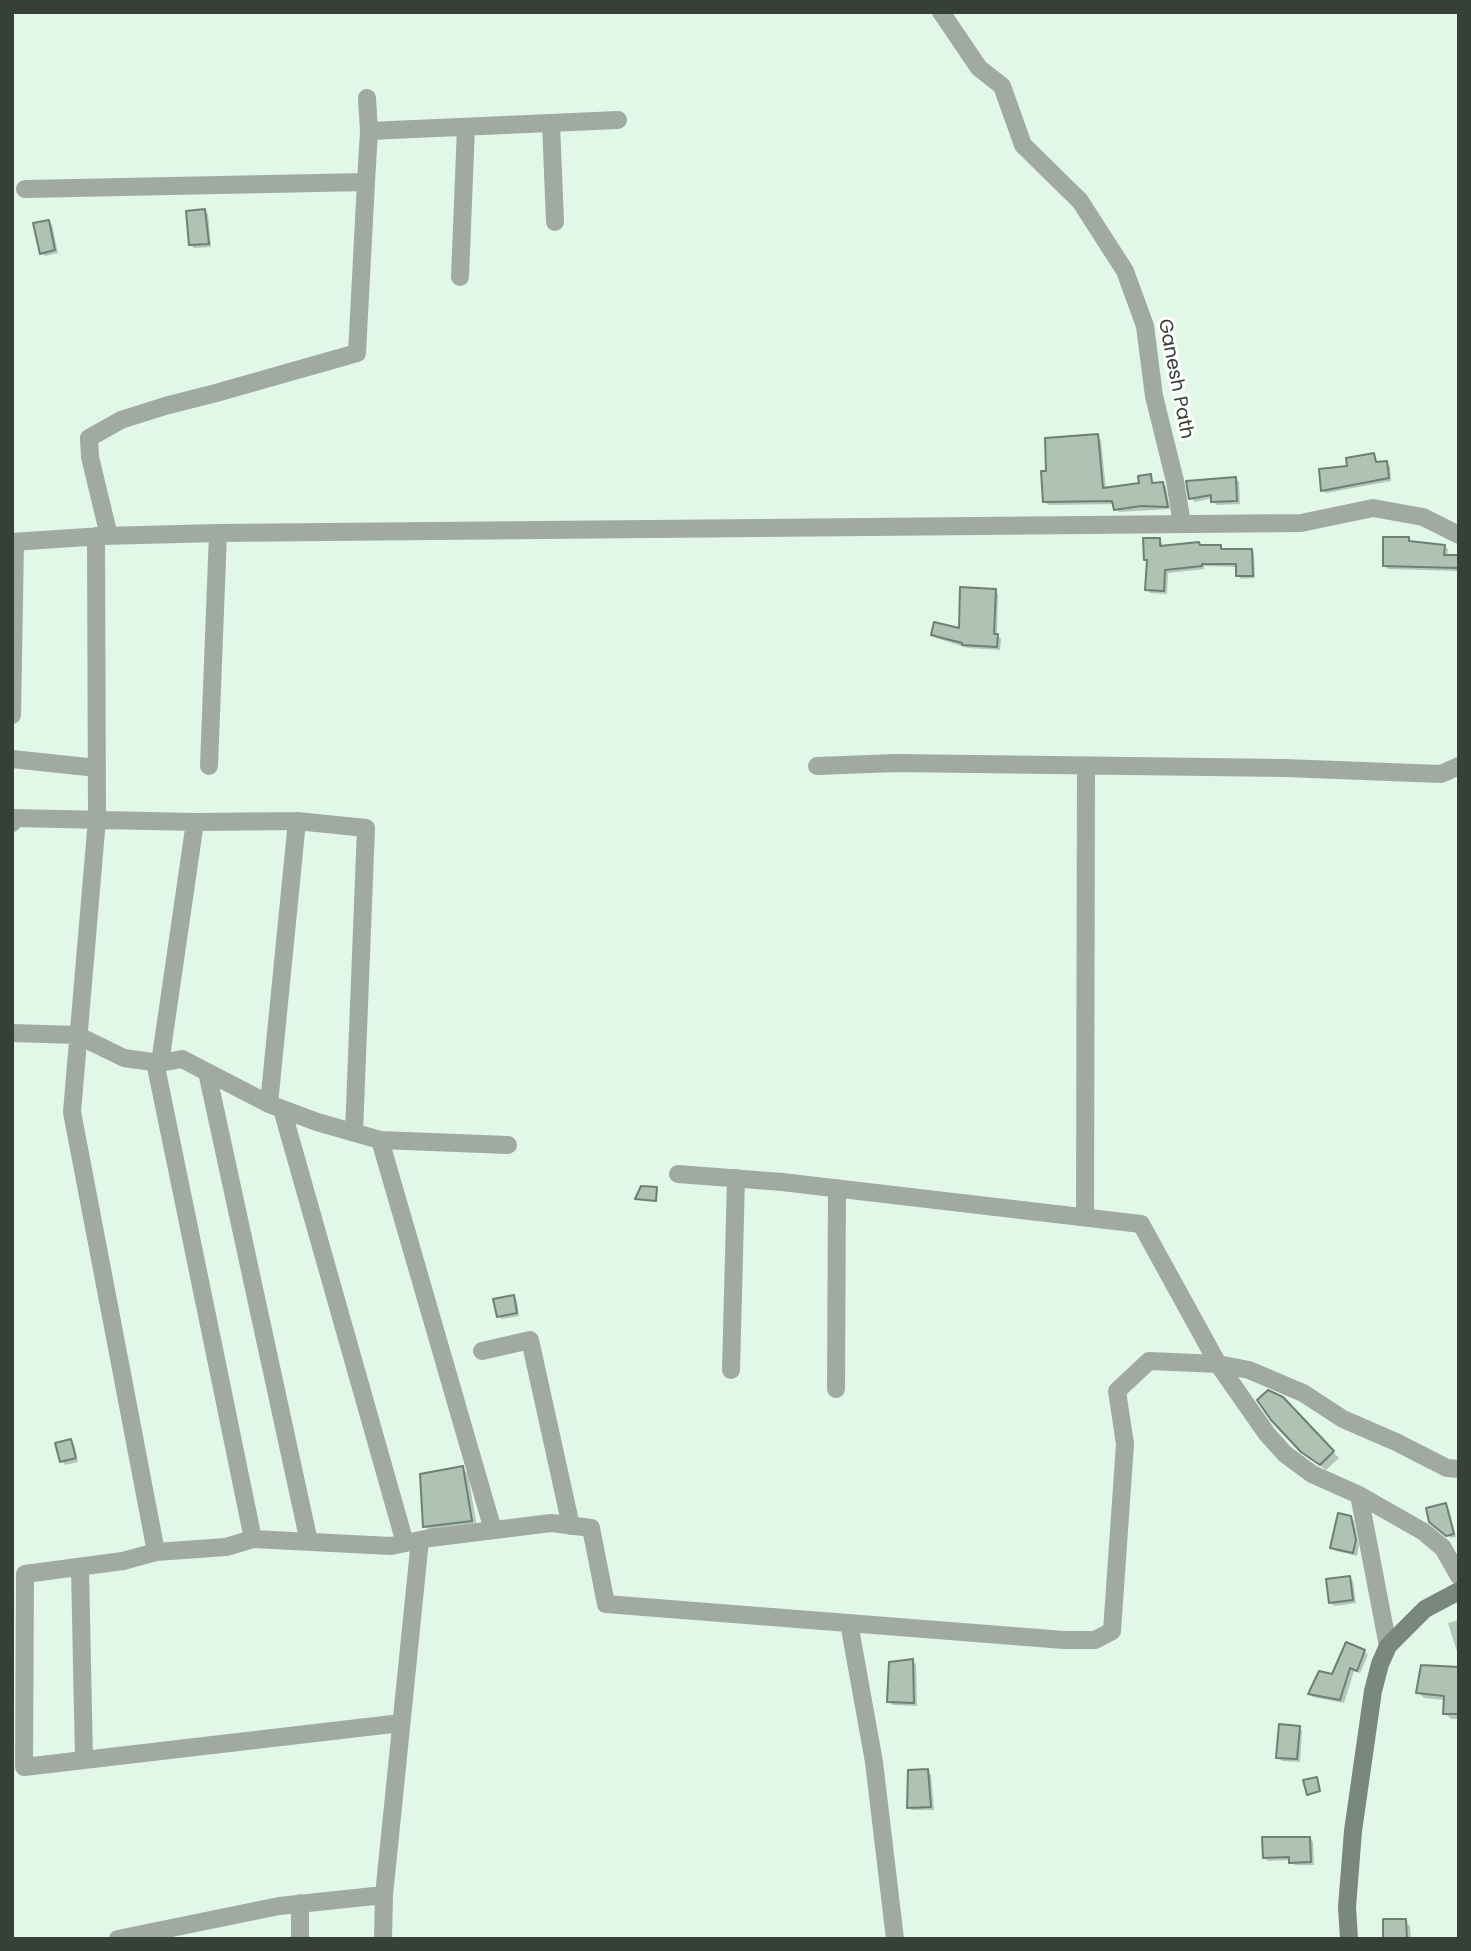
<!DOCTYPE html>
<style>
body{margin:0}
#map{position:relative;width:1471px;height:1951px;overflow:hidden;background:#e1f7e8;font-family:Poppins,sans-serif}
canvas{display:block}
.frame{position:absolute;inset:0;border:14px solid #373f39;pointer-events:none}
</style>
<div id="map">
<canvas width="1471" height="1951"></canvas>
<div class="frame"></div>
</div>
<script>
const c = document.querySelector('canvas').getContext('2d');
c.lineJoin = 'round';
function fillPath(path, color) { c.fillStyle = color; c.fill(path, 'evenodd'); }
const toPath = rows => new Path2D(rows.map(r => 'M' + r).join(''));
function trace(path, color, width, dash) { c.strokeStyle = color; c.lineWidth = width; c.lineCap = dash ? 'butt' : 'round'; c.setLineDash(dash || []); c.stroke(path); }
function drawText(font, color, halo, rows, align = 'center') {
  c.font = font + ' Poppins,sans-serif'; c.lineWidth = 6; c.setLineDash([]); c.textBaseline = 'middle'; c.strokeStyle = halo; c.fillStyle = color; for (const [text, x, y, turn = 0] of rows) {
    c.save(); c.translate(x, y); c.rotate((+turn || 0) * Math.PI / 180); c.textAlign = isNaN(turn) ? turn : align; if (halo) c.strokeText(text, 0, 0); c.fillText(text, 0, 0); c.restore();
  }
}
fillPath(toPath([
 [205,211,208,214,211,247,194,248,191,245],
 [48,222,52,225,58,253,45,256,42,253],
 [1097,436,1101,440,1106,489,1140,485,1151,476,1155,485,1163,484,1166,487,1170,509,1119,512,1115,504,1049,505,1045,502],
 [1374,455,1378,464,1387,463,1390,466,1391,481,1326,493,1323,490,1349,467],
 [1236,479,1239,482,1240,504,1216,505,1213,498,1195,502,1191,498],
 [1409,538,1412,542,1444,546,1448,549,1447,557,1459,557,1459,571,1388,569,1384,565],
 [1159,539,1162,543,1162,548,1199,543,1202,547,1221,547,1225,551,1251,551,1254,554,1255,578,1241,579,1238,575,1237,567,1204,566,1204,569,1168,573,1167,594,1150,593,1147,589,1148,563,1145,560],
 [995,591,998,594,997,635,1001,639,1000,650,968,648,936,638,933,635,960,630],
 [513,1297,517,1301,519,1316,502,1319,498,1316],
 [1282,1398,1339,1458,1326,1470,1309,1457],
 [70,1440,74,1444,78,1462,65,1465,62,1461],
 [462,1468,468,1474,477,1527,431,1532,425,1526],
 [1445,1505,1449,1509,1456,1537,1451,1538,1435,1525],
 [1351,1517,1354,1521,1359,1545,1357,1556,1336,1551,1332,1548],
 [1350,1578,1353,1581,1356,1603,1334,1606,1331,1602],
 [1459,1620,1459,1658,1448,1623],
 [1364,1651,1368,1655,1360,1673,1354,1671,1344,1703,1313,1697,1310,1694],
 [912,1661,916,1664,917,1706,893,1705,889,1702],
 [1459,1669,1459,1719,1451,1719,1445,1713,1446,1700,1424,1698,1418,1692],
 [1299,1727,1302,1731,1300,1762,1282,1761,1278,1757],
 [928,1771,931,1775,934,1810,912,1810,909,1807],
 [1310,1838,1313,1842,1314,1865,1295,1865,1291,1860,1268,1861,1265,1858],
 [1405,1921,1410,1926,1411,1939,1386,1939]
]), '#0003');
const building = toPath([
 [205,209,209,244,189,245,186,211,205,209],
 [49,220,55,250,40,254,33,223,49,220],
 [1098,434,1103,488,1139,483,1138,476,1151,474,1152,483,1163,482,1168,507,1141,506,1114,510,1112,501,1043,502,1041,471,1046,471,1045,438,1098,434],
 [1374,453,1376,462,1387,461,1389,478,1321,491,1319,469,1347,466,1346,458,1374,453],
 [1236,477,1237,501,1211,502,1211,495,1189,499,1186,481,1236,477],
 [1383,537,1409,537,1409,541,1445,545,1444,555,1459,555,1459,568,1383,566,1383,537],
 [1143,538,1160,538,1160,546,1199,542,1200,545,1221,545,1221,549,1252,549,1253,576,1236,576,1236,564,1202,564,1202,566,1165,570,1164,591,1145,590,1147,560,1144,560,1143,538],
 [960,587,996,589,994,634,998,634,997,647,962,645,962,643,931,635,934,622,959,628,960,587],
 [641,1186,657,1187,656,1201,635,1199,641,1186],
 [514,1295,517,1313,497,1317,493,1299,514,1295],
 [1268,1390,1283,1397,1334,1451,1320,1465,1301,1452,1271,1420,1257,1400,1268,1390],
 [71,1439,76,1458,60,1462,55,1443,71,1439],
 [463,1466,472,1521,423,1527,420,1474,463,1466],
 [1446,1503,1454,1534,1446,1536,1429,1522,1426,1508,1446,1503],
 [1338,1513,1351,1516,1356,1540,1353,1553,1330,1548,1338,1513],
 [1350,1576,1353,1600,1329,1603,1326,1579,1350,1576],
 [1346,1642,1365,1650,1357,1671,1350,1668,1340,1700,1308,1694,1319,1671,1332,1674,1346,1642],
 [913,1659,914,1703,887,1702,889,1662,913,1659],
 [1421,1665,1459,1667,1459,1714,1443,1714,1444,1696,1416,1693,1421,1665],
 [1279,1724,1300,1726,1297,1759,1276,1758,1279,1724],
 [928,1769,931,1807,907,1808,908,1770,928,1769],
 [1317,1777,1320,1791,1307,1795,1303,1780,1317,1777],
 [1262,1837,1310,1837,1311,1862,1289,1863,1289,1857,1263,1858,1262,1837],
 [1383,1919,1406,1919,1407,1939,1383,1939,1383,1919]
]);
fillPath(building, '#afc3b5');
trace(building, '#6d8073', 2);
trace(toPath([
 [941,12,979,68,1002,86,1023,145,1080,201,1125,271,1145,326,1154,396,1175,481,1182,524],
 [551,123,555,222],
 [369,131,618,120],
 [366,182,369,131,367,98],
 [25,189,366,182,357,353,216,393,165,406,121,420,89,438,90,457,109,536],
 [460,277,466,127],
 [96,536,97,819,72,1112,156,1552],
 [12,542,102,536,218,533,1301,523,1373,508,1423,517,1459,535],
 [12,715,15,542],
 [12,759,97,768],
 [209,766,218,533],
 [817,766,896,763,1285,768,1441,774,1459,766],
 [12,823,13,818,195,822,297,821,366,828,354,1132],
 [12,1033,77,1035,124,1058,160,1063,182,1059,269,1104,317,1122,380,1140,508,1145],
 [155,1062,253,1539],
 [160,1063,195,822],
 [207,1072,309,1542],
 [269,1104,297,821],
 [282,1109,405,1543],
 [380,1140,493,1530],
 [678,1174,782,1182,1141,1224,1218,1364,1267,1434,1285,1454,1312,1474,1359,1495,1424,1532,1443,1548,1459,1576],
 [1085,1217,1086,766],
 [482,1351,530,1340,571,1526],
 [731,1370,736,1178],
 [836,1389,837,1188],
 [1359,1495,1388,1646],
 [80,1568,84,1760],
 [849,1623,874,1762,895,1939],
 [401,1723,24,1767,25,1574,123,1561,156,1552,226,1547,253,1539,391,1546,430,1538,551,1523,591,1528,606,1604,1064,1640,1095,1640,1112,1631,1125,1444,1117,1391,1149,1361,1218,1364,1249,1370,1303,1393,1343,1419,1396,1442,1447,1468,1459,1469],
 [118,1939,279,1906,384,1895],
 [300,1939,300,1903],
 [383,1939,384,1895,420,1540]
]), '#a1a9a3', 18);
trace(toPath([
 [1349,1939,1347,1907,1353,1831,1373,1691,1380,1664,1388,1646,1425,1609,1459,1591]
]), '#7a877e', 18);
drawText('19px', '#373f39', '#fff', [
 ["Ganesh Path",1175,379,79]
]);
</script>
